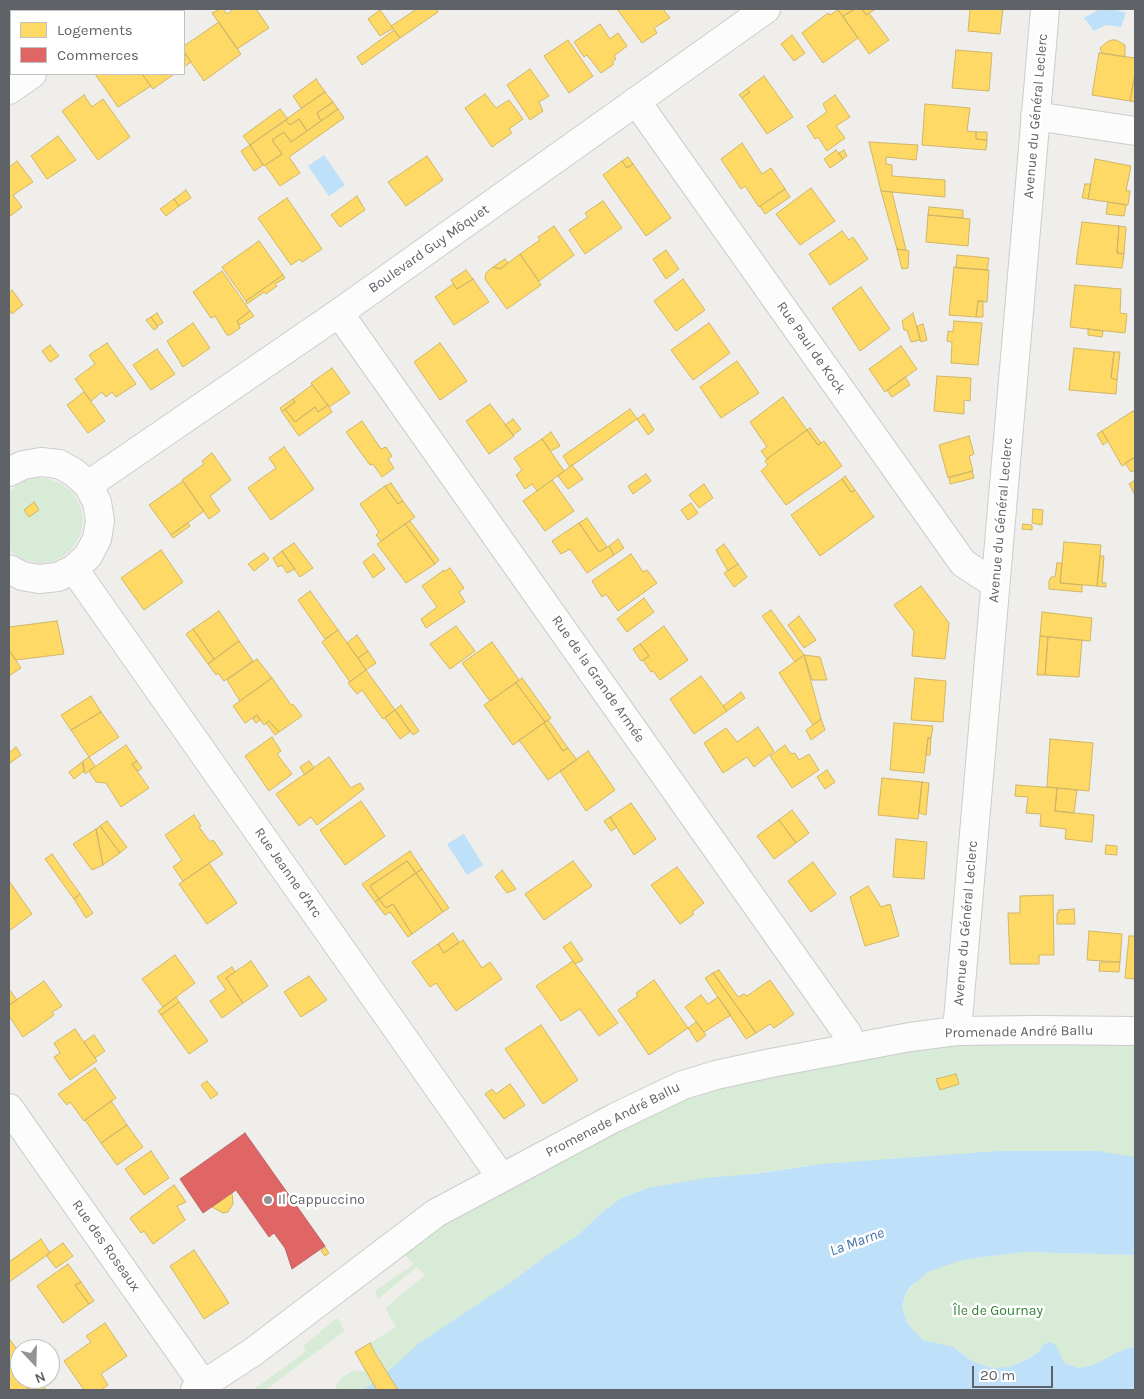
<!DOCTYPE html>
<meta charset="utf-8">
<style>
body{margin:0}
#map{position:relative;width:1144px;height:1399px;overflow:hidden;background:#efeeea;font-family:Karla,sans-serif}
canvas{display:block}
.frame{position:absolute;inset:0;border:10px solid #5f6368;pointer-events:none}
.legend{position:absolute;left:10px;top:10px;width:175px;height:65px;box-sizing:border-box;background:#fff;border:1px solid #bfc1c3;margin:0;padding:6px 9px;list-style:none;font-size:15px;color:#5f6368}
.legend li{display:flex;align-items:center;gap:10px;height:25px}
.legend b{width:25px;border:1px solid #bfc1c3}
.north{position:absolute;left:10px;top:1339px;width:50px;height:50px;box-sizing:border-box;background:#fff;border:1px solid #bfc1c3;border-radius:50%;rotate:159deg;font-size:14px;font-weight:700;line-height:20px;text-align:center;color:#5f6368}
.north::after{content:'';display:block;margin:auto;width:18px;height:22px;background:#919496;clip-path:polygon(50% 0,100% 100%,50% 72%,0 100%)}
.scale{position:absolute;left:972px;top:1366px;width:81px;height:22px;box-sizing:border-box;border:2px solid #5f6368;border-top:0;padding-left:6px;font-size:15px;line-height:18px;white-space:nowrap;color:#5f6368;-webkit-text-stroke:4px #fff;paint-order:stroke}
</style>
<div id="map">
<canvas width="1144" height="1399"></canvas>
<div class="frame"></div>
<ul class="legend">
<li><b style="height:14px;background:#ffd966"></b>Logements</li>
<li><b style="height:14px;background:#e06666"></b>Commerces</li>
</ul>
<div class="north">N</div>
<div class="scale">20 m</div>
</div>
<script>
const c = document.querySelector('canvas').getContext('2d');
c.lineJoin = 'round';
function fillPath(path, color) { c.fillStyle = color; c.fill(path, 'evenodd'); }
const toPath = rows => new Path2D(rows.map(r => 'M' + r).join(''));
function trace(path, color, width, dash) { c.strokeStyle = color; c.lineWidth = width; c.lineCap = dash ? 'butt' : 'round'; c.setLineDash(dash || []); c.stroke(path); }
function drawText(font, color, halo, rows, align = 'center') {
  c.font = font + ' Karla,sans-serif'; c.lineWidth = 5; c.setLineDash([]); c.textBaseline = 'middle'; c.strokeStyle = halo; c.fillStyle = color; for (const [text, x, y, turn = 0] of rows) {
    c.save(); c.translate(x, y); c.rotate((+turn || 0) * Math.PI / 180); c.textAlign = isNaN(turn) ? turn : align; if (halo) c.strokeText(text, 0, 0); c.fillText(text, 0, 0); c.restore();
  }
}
fillPath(toPath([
 [35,478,49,479,62,484,73,493,80,505,83,519,81,533,75,545,65,555,53,562,38,563,24,560,13,553,9,549,9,492,21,482],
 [963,1040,1135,1042,1135,1191,822,1164,648,1188,621,1198,600,1214,578,1235,550,1253,514,1280,477,1306,432,1390,334,1390,341,1378,354,1370,362,1372,380,1360,370,1343,396,1327,385,1308,425,1275,417,1267,378,1299,375,1291,414,1264,405,1255,390,1266,385,1266,412,1237,688,1093],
 [1025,1252,1135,1255,1135,1346,1118,1352,1093,1365,1078,1368,1064,1363,1056,1345,1040,1348,1038,1351,1026,1360,1009,1367,998,1369,986,1367,974,1362,957,1349,923,1340,907,1323,902,1306,905,1295,918,1279,928,1272,956,1262,975,1258],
 [337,1318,345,1331,265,1390,253,1390,306,1351,303,1346]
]), '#d8ebd6');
fillPath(toPath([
 [1100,9,1113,9,1126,13,1121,27,1106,25,1094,31,1084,18],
 [324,155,345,185,329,196,308,166],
 [464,834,483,865,467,875,447,844],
 [999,1151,1097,1151,1135,1157,1135,1255,1025,1252,975,1258,956,1262,928,1272,910,1287,905,1295,902,1306,907,1323,923,1340,953,1347,974,1362,992,1368,1009,1367,1026,1360,1038,1352,1044,1344,1051,1342,1056,1345,1064,1363,1078,1368,1093,1365,1118,1352,1135,1346,1135,1390,363,1390,381,1378,418,1344,514,1280,550,1253,578,1235,600,1214,621,1198,648,1188,706,1178,753,1174,822,1164]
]), '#bfe0f9');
const homes = toPath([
 [220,9,223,9,227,14,234,9,256,9,269,28,237,49,212,13,220,9],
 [417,9,436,9,438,12,400,38,391,26,417,9],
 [617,9,663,9,670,18,654,28,657,33,642,43,617,9],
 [839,9,855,9,843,16,838,10,839,9],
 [855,9,862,9,866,15,869,13,889,40,869,54,843,16,855,9],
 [862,9,876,9,866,15,862,9],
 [970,9,1003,9,1000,34,968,31,970,9],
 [380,10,393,28,380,36,368,19,380,10],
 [838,10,858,38,823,63,802,33,828,13,830,15,838,10],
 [219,22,241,54,204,81,184,52,184,46,219,22],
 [600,24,610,39,618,33,627,46,614,56,616,59,612,62,614,64,601,73,587,55,584,57,574,42,600,24],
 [394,30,400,38,362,65,357,57,394,30],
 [792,35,805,53,794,61,781,44,792,35],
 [568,40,593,76,569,93,544,56,568,40],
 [1112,40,1116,40,1125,45,1125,57,1102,53,1100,48,1107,42,1112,40],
 [956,50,992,53,989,91,952,88,956,50],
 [184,52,191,62,184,67,184,52],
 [1099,53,1135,58,1135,74,1130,101,1092,95,1099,53],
 [530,69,549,96,539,102,543,111,530,120,507,85,530,69],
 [95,74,142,74,151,86,118,107,95,74],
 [142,74,174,74,153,89,142,74],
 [1135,74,1135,102,1130,101,1135,74],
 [764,76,793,117,767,134,742,98,750,92,747,89,764,76],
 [316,79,325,92,301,108,293,96,316,79],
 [747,89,750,92,742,98,739,95,747,89],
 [325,92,333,102,317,113,321,121,307,131,299,119,290,125,285,120,325,92],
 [485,94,496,108,509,100,523,119,509,129,512,133,492,147,465,108,485,94],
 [84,95,92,107,103,99,130,137,98,160,62,111,84,95],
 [835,95,850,117,836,126,845,138,827,151,818,137,815,139,807,126,827,112,823,104,835,95],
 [333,102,338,109,321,121,317,113,333,102],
 [925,104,970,108,967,131,976,132,976,139,987,140,986,150,922,145,925,104],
 [280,109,288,119,250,145,243,136,280,109],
 [338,109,344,118,289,157,300,173,280,186,265,165,282,154,272,140,284,132,291,142,338,109],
 [299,119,307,131,291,142,284,132,272,140,282,154,264,166,250,145,285,120,290,125,299,119],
 [976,132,987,132,987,140,976,139,976,132],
 [58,136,76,160,47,179,31,156,58,136],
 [869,142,918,145,916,160,886,157,886,164,892,165,892,176,945,180,945,197,881,191,869,142],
 [742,143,762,174,771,168,785,189,759,207,745,186,741,189,721,159,742,143],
 [250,145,263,165,254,171,241,151,250,145],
 [836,150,843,159,830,168,824,159,836,150],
 [844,150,847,156,843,159,839,153,844,150],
 [427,156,443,180,406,206,388,182,427,156],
 [628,157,633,164,627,168,622,161,628,157],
 [1095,159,1131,166,1126,191,1130,191,1128,205,1088,199,1095,159],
 [17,161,33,182,13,195,22,207,9,217,9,167,17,161],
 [622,161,627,168,633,164,671,218,646,236,603,175,622,161],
 [1085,184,1091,184,1088,199,1082,198,1085,184],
 [811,188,835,221,800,245,776,214,811,188],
 [785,189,790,197,765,214,760,206,785,189],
 [186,190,191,198,179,206,174,199,186,190],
 [881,191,892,192,906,250,897,249,881,191],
 [357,196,365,210,340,227,331,215,357,196],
 [287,198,322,249,302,262,300,259,291,265,258,218,287,198],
 [174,199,179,206,166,216,160,209,174,199],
 [603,201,622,228,585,254,569,230,588,217,585,213,603,201],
 [1108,202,1126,205,1124,216,1106,214,1108,202],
 [929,207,963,210,963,218,928,215,929,207],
 [928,215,970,219,968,246,926,242,928,215],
 [1082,222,1119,226,1117,253,1124,254,1122,268,1076,264,1082,222],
 [554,226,574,255,539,281,520,254,540,240,538,237,554,226],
 [1119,226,1126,227,1124,254,1117,253,1119,226],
 [842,231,849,240,853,237,868,259,830,285,809,254,842,231],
 [259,241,283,275,246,301,222,267,259,241],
 [897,249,909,251,908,268,902,269,897,249],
 [666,250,679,269,666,279,653,259,666,250],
 [520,254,541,285,507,309,485,279,486,273,493,267,500,269,520,254],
 [957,255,989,258,987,270,956,268,957,255],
 [505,259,508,263,500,269,493,267,505,259],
 [954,267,989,270,987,302,978,301,976,317,949,315,954,267],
 [466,270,473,279,457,289,451,280,466,270],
 [222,271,250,311,237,321,240,328,230,335,227,335,215,316,211,318,193,292,222,271],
 [283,275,285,278,275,284,277,286,266,294,264,292,247,304,246,301,283,275],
 [473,279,489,302,454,325,435,297,453,284,457,289,473,279],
 [683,279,705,310,676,331,654,301,683,279],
 [1075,285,1121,289,1120,313,1127,314,1125,333,1070,327,1075,285],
 [861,287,890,329,860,351,832,308,861,287],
 [12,290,23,305,12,314,9,310,9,293,12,290],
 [978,301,983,301,983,317,976,317,978,301],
 [250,311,254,316,240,325,237,321,250,311],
 [157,313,163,323,157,326,151,317,157,313],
 [913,313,920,340,911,342,907,330,904,330,902,321,913,313],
 [151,317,158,327,154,330,146,320,151,317],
 [954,321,982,323,978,365,951,363,952,342,947,341,948,331,953,332,954,321],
 [193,323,210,348,183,367,167,341,193,323],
 [709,323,730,353,693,380,671,350,709,323],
 [923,324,927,340,921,342,917,326,923,324],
 [1088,329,1103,331,1102,337,1088,335,1088,329],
 [107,343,136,384,116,397,112,392,106,397,102,392,91,401,75,379,95,364,89,355,107,343],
 [440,343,467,381,440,400,414,362,440,343],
 [50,345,59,356,50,362,42,351,50,345],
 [901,346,917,369,885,392,869,369,901,346],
 [1074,348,1114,352,1111,378,1117,380,1116,394,1069,390,1074,348],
 [157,349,175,374,151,390,133,365,157,349],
 [1114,352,1120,352,1117,380,1111,378,1114,352],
 [737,361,759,393,721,418,700,387,737,361],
 [332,368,350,393,329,407,311,383,332,368],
 [937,376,971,378,970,401,964,400,964,414,934,411,937,376],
 [905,377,910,385,892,397,887,390,905,377],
 [312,385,328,405,318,412,315,407,295,422,285,409,295,402,293,399,312,385],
 [84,392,105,421,88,433,67,405,84,392],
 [783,397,807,430,767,459,761,451,767,447,750,422,783,397],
 [293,399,295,402,282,412,280,408,293,399],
 [490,404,514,436,489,454,466,421,490,404],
 [328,405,332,412,299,436,282,412,285,409,295,422,315,407,318,412,328,405],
 [630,409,637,419,570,467,563,456,630,409],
 [1133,411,1135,414,1135,457,1122,466,1102,431,1133,411],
 [644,414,654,430,648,435,637,419,644,414],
 [513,419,521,429,513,435,505,425,513,419],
 [362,421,381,449,386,447,392,456,388,459,394,468,382,477,373,464,370,465,346,432,362,421],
 [810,428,821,443,818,445,807,430,810,428],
 [807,430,818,445,824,441,842,466,786,505,761,471,768,465,765,461,767,459,807,430],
 [1102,431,1108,441,1103,445,1097,434,1102,431],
 [551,432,560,446,551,451,542,439,551,432],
 [969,436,974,454,969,456,973,471,948,478,939,445,969,436],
 [542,439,564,471,537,491,532,484,525,489,516,475,522,470,514,458,542,439],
 [284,447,314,489,271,520,248,488,276,468,269,458,284,447],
 [212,453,231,480,210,496,220,511,209,519,182,480,204,464,202,461,212,453],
 [1135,457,1135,470,1131,472,1125,463,1135,457],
 [572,465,583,479,568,489,558,476,572,465],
 [972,471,974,478,950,484,949,477,972,471],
 [646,474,651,481,633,494,628,486,646,474],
 [845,476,855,490,851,492,842,479,845,476],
 [842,479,851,492,855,490,874,517,820,556,791,515,842,479],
 [552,480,574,511,545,531,523,501,552,480],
 [1135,480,1135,495,1129,484,1135,480],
 [183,481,204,511,171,535,149,505,183,481],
 [391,483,403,501,398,504,385,486,391,483],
 [704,484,713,498,699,508,689,495,704,484],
 [385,486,398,504,403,501,415,517,381,541,376,535,379,532,360,504,385,486],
 [34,502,39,510,29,517,24,510,34,502],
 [691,503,698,513,688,520,681,510,691,503],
 [1033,509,1043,510,1042,525,1032,523,1033,509],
 [587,518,607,547,599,552,579,523,587,518],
 [410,521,439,560,435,564,405,524,410,521],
 [188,523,190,526,173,538,171,535,188,523],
 [579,523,599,552,609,546,614,555,587,573,570,549,561,554,552,541,579,523],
 [405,524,435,564,406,583,377,544,405,524],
 [1023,524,1032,525,1032,530,1022,529,1023,524],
 [618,539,624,548,614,555,609,546,618,539],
 [1064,542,1101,545,1097,586,1060,583,1064,542],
 [294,543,313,568,300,577,282,551,294,543],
 [724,544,738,564,728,571,716,550,724,544],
 [161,550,183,582,144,610,121,578,161,550],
 [282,551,295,569,287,573,282,565,278,567,273,558,282,551],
 [264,553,269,559,254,571,248,564,264,553],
 [374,554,385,569,373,578,363,562,374,554],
 [631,554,643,572,647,570,657,583,618,611,606,594,602,597,592,581,631,554],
 [1100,556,1104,556,1102,583,1106,583,1106,587,1097,586,1100,556],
 [1057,563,1062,563,1060,583,1082,585,1082,592,1049,589,1049,581,1051,577,1055,577,1057,563],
 [738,564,747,577,734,587,724,573,738,564],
 [450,568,464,588,459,592,465,602,426,628,421,619,437,607,422,586,444,570,444,572,450,568],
 [921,586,949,623,945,659,912,656,914,631,894,605,921,586],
 [310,591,338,630,325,639,298,600,310,591],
 [644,598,654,612,627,632,617,619,644,598],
 [771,610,804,655,795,662,762,616,771,610],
 [219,611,239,641,214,659,193,629,219,611],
 [1042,612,1092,618,1090,641,1040,636,1042,612],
 [799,616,816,640,804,648,788,625,799,616],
 [57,621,64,654,16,660,9,650,9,627,57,621],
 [456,626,475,651,450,669,430,644,456,626],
 [664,626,688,660,660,680,653,671,651,672,643,660,649,656,640,644,664,626],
 [193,629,214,659,208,664,186,634,193,629],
 [338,630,366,670,350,682,322,642,338,630],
 [357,635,368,651,358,658,347,643,357,635],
 [1040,636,1048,637,1045,675,1037,675,1040,636],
 [1048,637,1082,640,1079,677,1045,675,1048,637],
 [239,641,253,661,224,681,218,673,216,675,208,664,239,641],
 [492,642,519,680,490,701,462,663,492,642],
 [640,644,649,656,641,661,633,649,640,644],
 [9,650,21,668,9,676,9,650],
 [368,651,376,663,366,670,358,658,368,651],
 [804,655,820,657,827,680,812,680,804,655],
 [804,655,821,719,813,725,779,673,804,655],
 [257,659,272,678,240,701,227,680,257,659],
 [366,670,395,710,383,719,362,690,357,694,348,683,366,670],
 [701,676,727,711,694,734,670,699,701,676],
 [272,678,291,705,293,704,302,716,279,732,269,721,264,725,257,715,245,723,233,706,272,678],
 [522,678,551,718,545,722,516,683,522,678],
 [915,678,946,681,943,722,911,720,915,678],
 [516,683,545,722,513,745,484,705,516,683],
 [741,692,745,698,727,711,723,706,741,692],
 [91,696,101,712,71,730,61,715,91,696],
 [401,705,419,731,413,735,395,710,401,705],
 [395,710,410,732,400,739,385,718,395,710],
 [101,712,119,737,89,757,71,730,101,712],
 [257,715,260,720,256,723,253,719,257,715],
 [821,719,825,730,811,740,806,730,821,719],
 [548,720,568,748,563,751,544,723,548,720],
 [269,721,279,732,275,735,266,723,269,721],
 [544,723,563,751,568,748,577,760,548,780,519,740,544,723],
 [894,723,933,726,931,738,928,738,924,773,890,770,894,723],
 [758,727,774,751,754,767,747,757,723,773,704,743,726,728,737,742,758,727],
 [272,737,281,751,277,754,292,774,269,791,245,756,272,737],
 [928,738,931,738,930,755,926,755,928,738],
 [1050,739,1093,743,1089,791,1047,787,1050,739],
 [126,745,137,761,132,764,149,788,121,807,106,783,96,782,89,771,126,745],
 [785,745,791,754,795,753,799,760,809,754,819,770,792,788,770,756,785,745],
 [16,747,21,755,10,763,9,753,16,747],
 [588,751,615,790,586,811,560,771,588,751],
 [89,757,95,766,85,774,83,761,89,757],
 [329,757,351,788,360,783,364,789,317,825,311,817,299,826,276,794,329,757],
 [137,761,142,768,138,771,132,764,137,761],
 [309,761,314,768,305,775,300,767,309,761],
 [82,762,84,771,74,779,69,772,82,762],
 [827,770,835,782,825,789,817,777,827,770],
 [882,778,922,782,918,819,878,815,882,778],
 [922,782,929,783,926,815,919,813,922,782],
 [1016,785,1057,788,1055,811,1094,815,1092,842,1065,839,1066,829,1040,826,1041,814,1026,813,1028,797,1015,796,1016,785],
 [1057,788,1077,790,1074,813,1055,811,1057,788],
 [361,801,385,836,345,865,320,830,361,801],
 [631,803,656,839,634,855,610,817,631,803],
 [792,810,809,833,796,843,779,820,792,810],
 [194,815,201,826,199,827,210,842,213,840,223,854,183,881,173,867,182,860,165,835,194,815],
 [610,817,617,827,611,831,604,821,610,817],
 [779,820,796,843,774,859,757,836,779,820],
 [107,821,127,847,120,853,100,826,107,821],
 [100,826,120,853,103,865,96,829,100,826],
 [96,829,103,865,92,870,73,844,96,829],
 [896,839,927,842,924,879,893,877,896,839],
 [1106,845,1117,846,1117,855,1105,854,1106,845],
 [410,851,422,869,416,873,407,861,370,886,379,899,375,902,362,884,410,851],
 [52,854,80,894,74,899,45,859,52,854],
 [407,861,416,873,379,899,370,886,407,861],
 [573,861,592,886,544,920,525,894,573,861],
 [813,862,836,894,811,912,788,881,813,862],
 [209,863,237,903,207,924,179,884,209,863],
 [677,867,704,903,692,912,694,914,680,924,651,885,677,867],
 [422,869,449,908,443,912,416,873,422,869],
 [502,870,516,889,507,893,495,877,502,870],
 [416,873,443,912,412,934,393,904,386,908,379,899,416,873],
 [9,881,32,914,9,931,9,881],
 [868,886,881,907,890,904,899,936,865,946,850,897,868,886],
 [80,894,93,913,86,918,74,899,80,894],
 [1053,895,1054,955,1039,955,1039,964,1010,964,1008,913,1020,913,1020,896,1053,895],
 [379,899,386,908,393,904,412,934,408,937,390,912,385,915,375,902,379,899],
 [1074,909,1075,924,1057,924,1057,913,1059,913,1058,910,1074,909],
 [1089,931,1122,934,1120,962,1087,960,1089,931],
 [453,933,459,942,444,953,438,944,453,933],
 [1129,936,1135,936,1135,979,1125,978,1129,936],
 [463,940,482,968,490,962,502,979,456,1011,436,983,430,987,412,962,438,944,444,953,463,940],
 [571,942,583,960,575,964,563,947,571,942],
 [175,955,195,983,163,1007,142,979,175,955],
 [251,961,268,986,243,1003,226,978,251,961],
 [573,961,618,1023,599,1036,580,1009,561,1021,536,986,573,961],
 [1100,962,1120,962,1119,972,1099,971,1100,962],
 [232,967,235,972,226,978,243,1003,222,1018,210,1001,226,990,217,977,232,967],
 [719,970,738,997,744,994,747,996,770,980,794,1014,774,1028,770,1024,756,1033,713,973,719,970],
 [713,973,756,1033,746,1039,705,978,713,973],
 [309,976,327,1000,301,1017,284,992,309,976],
 [654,980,688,1028,649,1055,618,1010,638,996,636,993,654,980],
 [44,981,62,1006,52,1012,54,1015,23,1037,9,1016,9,1005,44,981],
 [9,989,17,1000,9,1005,9,989],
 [701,995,708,1004,718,997,731,1015,704,1032,685,1007,701,995],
 [176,997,179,1002,161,1015,158,1011,176,997],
 [179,1002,208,1041,189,1054,161,1015,179,1002],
 [696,1022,706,1035,697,1042,688,1028,696,1022],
 [541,1025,578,1080,543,1104,505,1049,541,1025],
 [75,1029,97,1061,70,1080,54,1057,60,1053,54,1043,75,1029],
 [94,1035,105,1051,95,1058,84,1042,94,1035],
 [95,1068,116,1098,84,1121,70,1102,67,1105,58,1094,95,1068],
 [956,1074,959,1084,940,1090,936,1079,956,1074],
 [207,1081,218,1094,211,1099,201,1085,207,1081],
 [510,1084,525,1105,504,1119,485,1094,492,1089,496,1094,510,1084],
 [111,1101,127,1125,101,1143,85,1120,111,1101],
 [127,1125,143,1147,117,1165,101,1143,127,1125],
 [151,1151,169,1178,144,1195,125,1169,151,1151],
 [174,1185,186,1202,177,1206,185,1220,153,1244,144,1231,141,1233,130,1218,174,1185],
 [232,1193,233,1204,228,1212,223,1213,212,1207,232,1193],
 [41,1239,50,1253,9,1282,9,1262,41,1239],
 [63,1243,73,1256,56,1268,46,1255,63,1243],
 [325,1247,329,1253,325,1256,321,1251,325,1247],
 [194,1250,229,1303,204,1319,170,1266,194,1250],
 [68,1264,81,1282,75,1285,89,1304,63,1323,37,1286,68,1264],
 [81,1282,94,1301,89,1304,75,1285,81,1282],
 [105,1323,127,1356,101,1374,108,1385,101,1390,84,1390,64,1361,91,1342,86,1336,105,1323],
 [9,1338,20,1354,20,1378,9,1362,9,1338],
 [370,1343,375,1353,398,1390,377,1390,370,1378,355,1352,370,1343],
 [9,1362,20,1379,29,1390,9,1390,9,1362],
 [21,1379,38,1379,46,1390,29,1390,21,1379]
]);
fillPath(homes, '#ffd966');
trace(homes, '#cfb667', 1);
const shops = toPath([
 [245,1133,325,1246,292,1269,285,1248,274,1233,269,1237,236,1190,203,1213,180,1179,245,1133]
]);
fillPath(shops, '#e06666');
trace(shops, '#b96567', 1);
const street = toPath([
 [121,11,125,9],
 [9,90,32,74],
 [636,101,963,563,995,584],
 [1035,116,1135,131],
 [339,313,847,1033,853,1047],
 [9,472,23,465,41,462,59,464,75,473,88,485,97,502,100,521,97,539,88,556,74,569,58,577,39,579,22,576,9,569],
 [88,485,339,313,766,9],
 [74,569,501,1177],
 [957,1031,1045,9],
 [9,1108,203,1384],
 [195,1390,253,1352,436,1213,614,1118,683,1085,716,1075,771,1063,910,1037,957,1031,1035,1030,1135,1031]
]);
trace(street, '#cbcccc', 30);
trace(street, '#fdfcfc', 28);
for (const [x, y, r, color] of [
 [268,1200,5,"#919496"]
]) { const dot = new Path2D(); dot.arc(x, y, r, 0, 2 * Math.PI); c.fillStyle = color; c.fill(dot); trace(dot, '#fff', 2); }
drawText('14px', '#5f6368', '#fff', [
 ["Avenue du Général Leclerc",1036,116,-85],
 ["Boulevard Guy Môquet",429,249,-35],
 ["Rue Paul de Kock",811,348,55],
 ["Avenue du Général Leclerc",1001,520,-85],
 ["Rue de la Grande Armée",598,679,55],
 ["Rue Jeanne d'Arc",288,873,55],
 ["Avenue du Général Leclerc",966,923,-85],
 ["Promenade André Ballu",1019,1032,-1],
 ["Promenade André Ballu",613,1120,-27],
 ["Rue des Roseaux",106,1246,55]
]);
drawText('14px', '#5f6368', '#fff', [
 ["Il Cappuccino",278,1200]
], 'left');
drawText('14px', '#348238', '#fff', [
 ["Île de Gournay",998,1311]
]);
drawText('italic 15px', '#4174aa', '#fff', [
 ["La Marne",857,1242,-20]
]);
</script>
